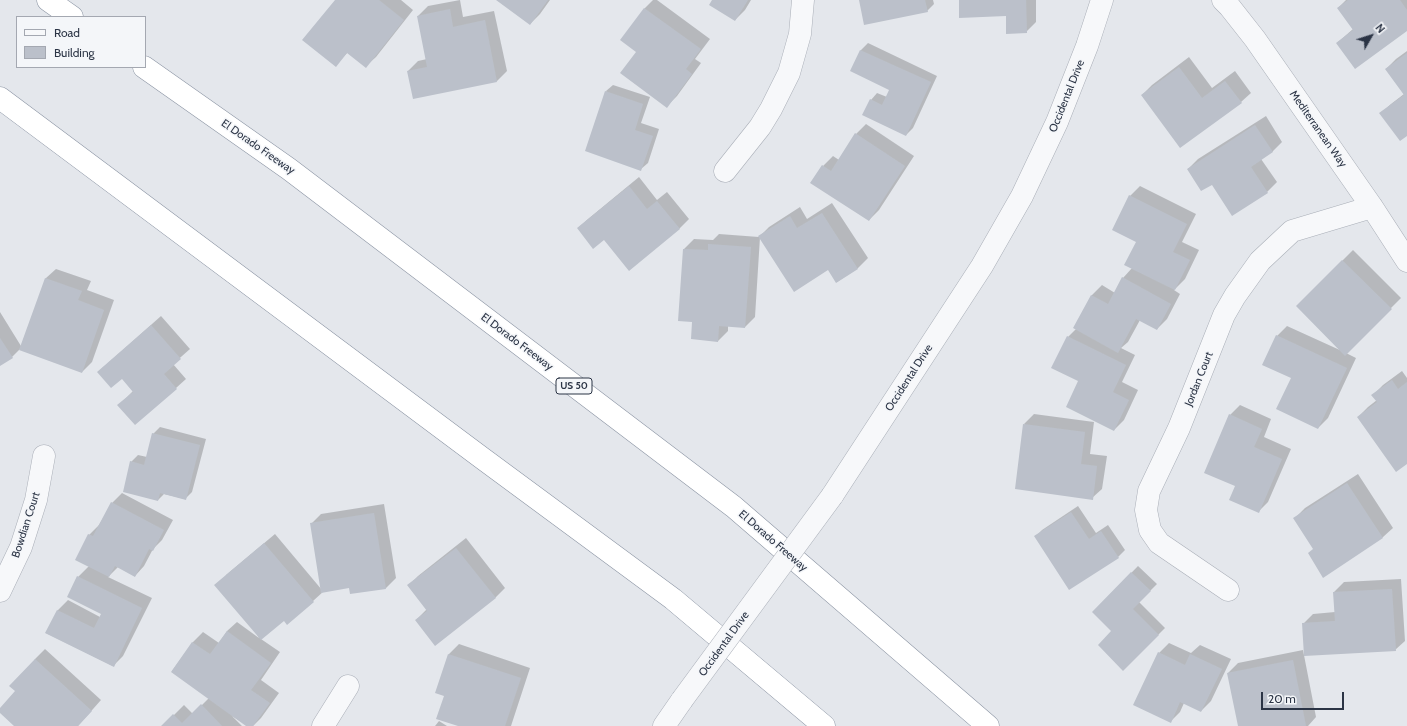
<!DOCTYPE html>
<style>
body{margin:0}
#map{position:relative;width:1407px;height:726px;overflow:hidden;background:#e4e7ec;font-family:Cabin,sans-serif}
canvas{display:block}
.legend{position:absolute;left:16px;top:16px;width:130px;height:52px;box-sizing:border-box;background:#f4f6f9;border:1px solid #a4a8b1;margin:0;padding:5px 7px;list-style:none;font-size:12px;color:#2b3445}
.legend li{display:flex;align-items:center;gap:8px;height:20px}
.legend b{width:20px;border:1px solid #a4a8b1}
.north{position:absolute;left:1351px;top:16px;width:40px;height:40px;-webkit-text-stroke:3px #f4f6f9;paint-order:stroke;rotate:51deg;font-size:11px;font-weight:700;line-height:16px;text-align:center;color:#2b3445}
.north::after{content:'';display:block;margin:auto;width:14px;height:18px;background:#2b3445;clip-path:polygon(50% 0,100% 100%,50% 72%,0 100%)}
.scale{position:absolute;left:1261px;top:692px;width:83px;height:18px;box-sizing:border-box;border:2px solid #2b3445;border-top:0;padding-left:5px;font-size:12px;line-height:14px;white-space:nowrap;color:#2b3445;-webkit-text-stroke:3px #f4f6f9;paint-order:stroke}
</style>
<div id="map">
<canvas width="1407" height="726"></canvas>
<ul class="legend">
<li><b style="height:5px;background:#f7f8fa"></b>Road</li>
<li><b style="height:11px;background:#bbc0ca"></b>Building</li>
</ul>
<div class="north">N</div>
<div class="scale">20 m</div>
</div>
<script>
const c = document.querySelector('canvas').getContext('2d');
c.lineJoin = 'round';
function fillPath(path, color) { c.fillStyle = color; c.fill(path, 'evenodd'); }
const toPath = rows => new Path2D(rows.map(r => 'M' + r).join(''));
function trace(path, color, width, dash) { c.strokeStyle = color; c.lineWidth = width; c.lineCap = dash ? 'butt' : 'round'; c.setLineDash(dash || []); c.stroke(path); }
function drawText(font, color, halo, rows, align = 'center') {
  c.font = font + ' Cabin,sans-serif'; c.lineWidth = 3; c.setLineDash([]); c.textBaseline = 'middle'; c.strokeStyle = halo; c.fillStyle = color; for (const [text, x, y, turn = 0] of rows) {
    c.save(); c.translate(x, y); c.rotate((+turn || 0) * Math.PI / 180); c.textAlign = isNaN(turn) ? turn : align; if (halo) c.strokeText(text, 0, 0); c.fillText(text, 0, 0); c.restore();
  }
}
fillPath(toPath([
 [337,0,401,0,413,10,376,57,366,66,348,52,335,66],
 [460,0,463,17,494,11,507,71,497,81,408,71,418,61,427,59,418,16,428,6],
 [497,0,550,0,540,14,530,24],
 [653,0,657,0,710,39,695,59,701,63,677,96,667,106,638,52,621,40,645,8],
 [714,0,751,0,745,10,735,20],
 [860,0,933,0,934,4,927,11],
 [960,0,1036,0,1036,22,1026,32,1007,15],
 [1346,0,1407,0,1407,29,1337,43,1353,29,1338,8],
 [868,43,937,76,913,128,906,135,871,100,877,93,887,97,891,89,852,71,861,50],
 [1407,51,1407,135,1381,113,1391,104,1404,94,1386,69,1396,59],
 [1189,57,1212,88,1235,71,1251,93,1241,102,1142,95,1152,85],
 [613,85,650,97,641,123,659,129,648,163,641,169,606,91],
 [1266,116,1282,142,1272,152,1261,159,1277,182,1267,192,1212,184,1188,169,1198,159],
 [866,124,914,156,879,210,869,220,823,166,833,156,839,160,856,134],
 [639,177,657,200,667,192,689,219,679,229,604,239,578,228,588,219],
 [1140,186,1196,214,1182,242,1199,250,1185,279,1174,290,1180,294,1167,319,1157,329,1140,320,1128,342,1121,348,1135,355,1122,382,1138,390,1124,420,1114,430,1080,380,1068,337,1076,329,1075,328,1092,295,1102,285,1115,293,1123,278,1132,268,1137,241,1130,196],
 [832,203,868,258,858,268,837,282,828,269,760,237,755,317,745,327,728,326,728,331,718,341,693,321,679,320,684,249,694,239,713,240,719,234,759,237,769,227,800,207,807,219],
 [1353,250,1401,298,1346,353,1356,358,1328,418,1318,428,1292,378,1277,336,1287,326,1342,351,1297,306],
 [56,269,91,281,87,290,114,300,92,362,82,372,20,349,12,357,0,365,0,312,21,346,46,278],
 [161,316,190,349,173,364,186,379,176,388,119,405,133,391,122,378,98,372],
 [1402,371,1407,378,1407,462,1358,417,1368,407,1377,400,1373,395,1383,385],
 [1240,405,1271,419,1264,437,1291,449,1268,502,1258,512,1236,486,1230,415],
 [1034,414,1094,422,1090,454,1107,456,1102,489,1092,498,1024,424],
 [160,427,206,439,192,492,185,499,164,494,158,500,131,462,138,455,147,457,153,434],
 [1358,474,1393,528,1383,537,1324,576,1314,548,1295,518,1305,508],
 [122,493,173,520,162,540,153,549,144,566,135,576,118,567,108,577,152,598,123,656,113,666,46,633,58,610,68,600,100,617,102,613,78,577,89,566,89,535,99,525,112,503],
 [384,504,396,578,386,588,351,593,350,587,324,591,313,601,284,620,261,639,280,652,261,680,279,693,261,718,253,726,248,726,232,716,242,726,163,726,184,705,193,714,209,698,172,671,193,642,203,632,219,643,227,631,237,622,259,638,226,575,275,534,322,590,311,524,321,514],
 [1078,506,1096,533,1108,525,1125,550,1118,557,1035,537,1042,530],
 [466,538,505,588,495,598,416,620,427,609,409,585,418,576],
 [1138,566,1157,584,1139,602,1165,628,1123,670,1113,631,1093,612],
 [1401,579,1405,641,1395,650,1303,624,1313,614,1335,612,1334,592,1344,582],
 [1169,643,1191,653,1200,645,1231,659,1211,701,1201,711,1184,703,1180,712,1170,722,1159,653],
 [459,644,530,668,511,726,462,726,445,695,449,654],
 [45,649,101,700,78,726,15,726,0,712,0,710,17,691,35,659],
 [1303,650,1316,717,1308,726,1239,726,1228,673,1238,663],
 [439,721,447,726,435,726]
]), '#0003');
fillPath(toPath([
 [335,0,379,0,404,20,366,68,347,53,336,67,302,40],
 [496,0,548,0,530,25],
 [712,0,748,0,735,21,709,5],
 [859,0,925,0,928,12,864,25],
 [959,0,1026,0,1027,33,1006,34,1006,16,959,18],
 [1348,0,1400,0,1407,10,1407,31,1355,69,1336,43,1353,30,1337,8],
 [644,8,701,49,686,69,692,74,667,108,620,73,636,52,620,40],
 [450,9,453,27,485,20,497,82,413,99,407,71,427,67,417,16],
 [860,50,931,82,906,136,862,115,870,99,882,105,889,90,850,71],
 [1407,53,1407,136,1400,141,1379,113,1404,95,1385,69],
 [1179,67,1202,98,1225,81,1242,103,1180,148,1141,95],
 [605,91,643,104,635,130,653,136,641,171,585,151],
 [1255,125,1273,152,1251,167,1268,193,1232,216,1212,185,1201,191,1187,169],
 [855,133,905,166,869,221,810,183,822,165,831,171],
 [629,186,647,209,657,201,680,229,629,271,604,240,593,249,577,228],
 [1129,195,1187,224,1173,252,1190,260,1175,290,1124,265,1136,242,1112,230],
 [822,213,858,269,836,283,828,270,794,292,758,236,790,216,797,228],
 [708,244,751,247,745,328,719,326,718,342,691,339,692,322,678,321,683,249,708,250],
 [1342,260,1392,309,1345,356,1296,306],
 [1122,277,1171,304,1157,330,1136,319,1118,353,1073,328,1091,295,1108,304],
 [45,278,82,291,78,300,104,310,82,373,19,350],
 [151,325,181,359,164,374,177,389,135,425,117,405,133,392,122,379,111,388,97,372],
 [1276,335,1347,368,1318,429,1276,409,1291,378,1262,365],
 [1067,336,1126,365,1113,392,1129,400,1114,431,1066,407,1078,381,1051,368],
 [0,338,13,358,0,366],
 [1392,380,1398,389,1407,382,1407,464,1396,472,1357,417,1377,402,1371,395],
 [1229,414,1262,429,1254,447,1282,459,1259,513,1229,500,1235,486,1204,473],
 [1023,424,1085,432,1081,464,1097,466,1093,500,1015,489],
 [152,433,200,445,186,500,160,493,158,501,123,492,130,461,144,465],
 [1347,483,1383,538,1323,578,1308,553,1313,549,1293,518],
 [111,502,164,530,153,551,149,549,135,577,115,566,109,577,75,560,88,534,93,536],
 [1071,512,1089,539,1101,531,1119,558,1069,590,1034,536],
 [374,513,386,589,350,594,349,588,321,593,310,523],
 [264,543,314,602,287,625,284,621,261,640,214,585],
 [456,548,496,598,435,646,415,620,427,611,407,585],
 [1131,572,1151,591,1133,609,1159,635,1123,671,1098,645,1111,631,1092,612],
 [77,576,142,608,114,667,45,633,57,610,94,628,101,614,67,597],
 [1392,589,1396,651,1304,656,1302,623,1335,621,1333,592],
 [227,631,271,663,251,690,270,703,253,726,246,726,171,672,192,642,210,654],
 [1158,652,1185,665,1190,654,1222,669,1201,712,1180,702,1171,723,1133,705],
 [448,654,521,678,505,726,458,726,436,719,444,696,435,693],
 [35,659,92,711,78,726,14,726,0,713,0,708,15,691,9,686],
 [1293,660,1306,726,1238,726,1227,673],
 [201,704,222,726,161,726,173,714,182,723]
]), '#bbc0ca');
const minor = toPath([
 [1223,0,1229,6,1255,39,1372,207,1407,261],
 [725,171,760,127,771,109,789,73,800,34,803,0],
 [1228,590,1159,543,1150,530,1146,510,1149,491,1179,428,1224,315,1235,296,1260,261,1292,231,1372,207],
 [0,591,21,547,36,500,44,456],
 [323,726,348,686]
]);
const tertiary = toPath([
 [832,496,982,266,1022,196,1057,122,1087,46,1102,0],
 [664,726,682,700]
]);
const motorway = toPath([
 [48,0,72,17],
 [144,67,289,169,734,507,988,726],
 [0,98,482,458,673,599,824,726]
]);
trace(minor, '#a9aeb7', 23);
trace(tertiary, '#a9aeb7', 23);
trace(motorway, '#8b94a3', 23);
trace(minor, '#f7f8fa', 22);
trace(tertiary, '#f7f8fa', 22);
trace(motorway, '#fff', 22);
const tertiaryBridge = toPath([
 [682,700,832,496]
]);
trace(tertiaryBridge, '#a9aeb7', 23, []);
trace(tertiaryBridge, '#f7f8fa', 22);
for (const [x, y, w] of [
 [574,386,36]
]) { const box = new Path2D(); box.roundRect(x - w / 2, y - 8, w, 16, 3); c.fillStyle = '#f4f6f9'; c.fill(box); trace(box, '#2b3445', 1); }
drawText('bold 10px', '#2b3445', null, [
 ["US 50",574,386]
]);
drawText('11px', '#2b3445', '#f4f6f9', [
 ["Occidental Drive",1067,96,-68],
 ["Mediterranean Way",1318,129,55],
 ["El Dorado Freeway",258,147,35],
 ["El Dorado Freeway",517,342,37],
 ["Occidental Drive",909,378,-57],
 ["Jordan Court",1199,379,-68],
 ["Bowdian Court",26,525,-72],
 ["El Dorado Freeway",773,541,41],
 ["Occidental Drive",724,644,-54]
]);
</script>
